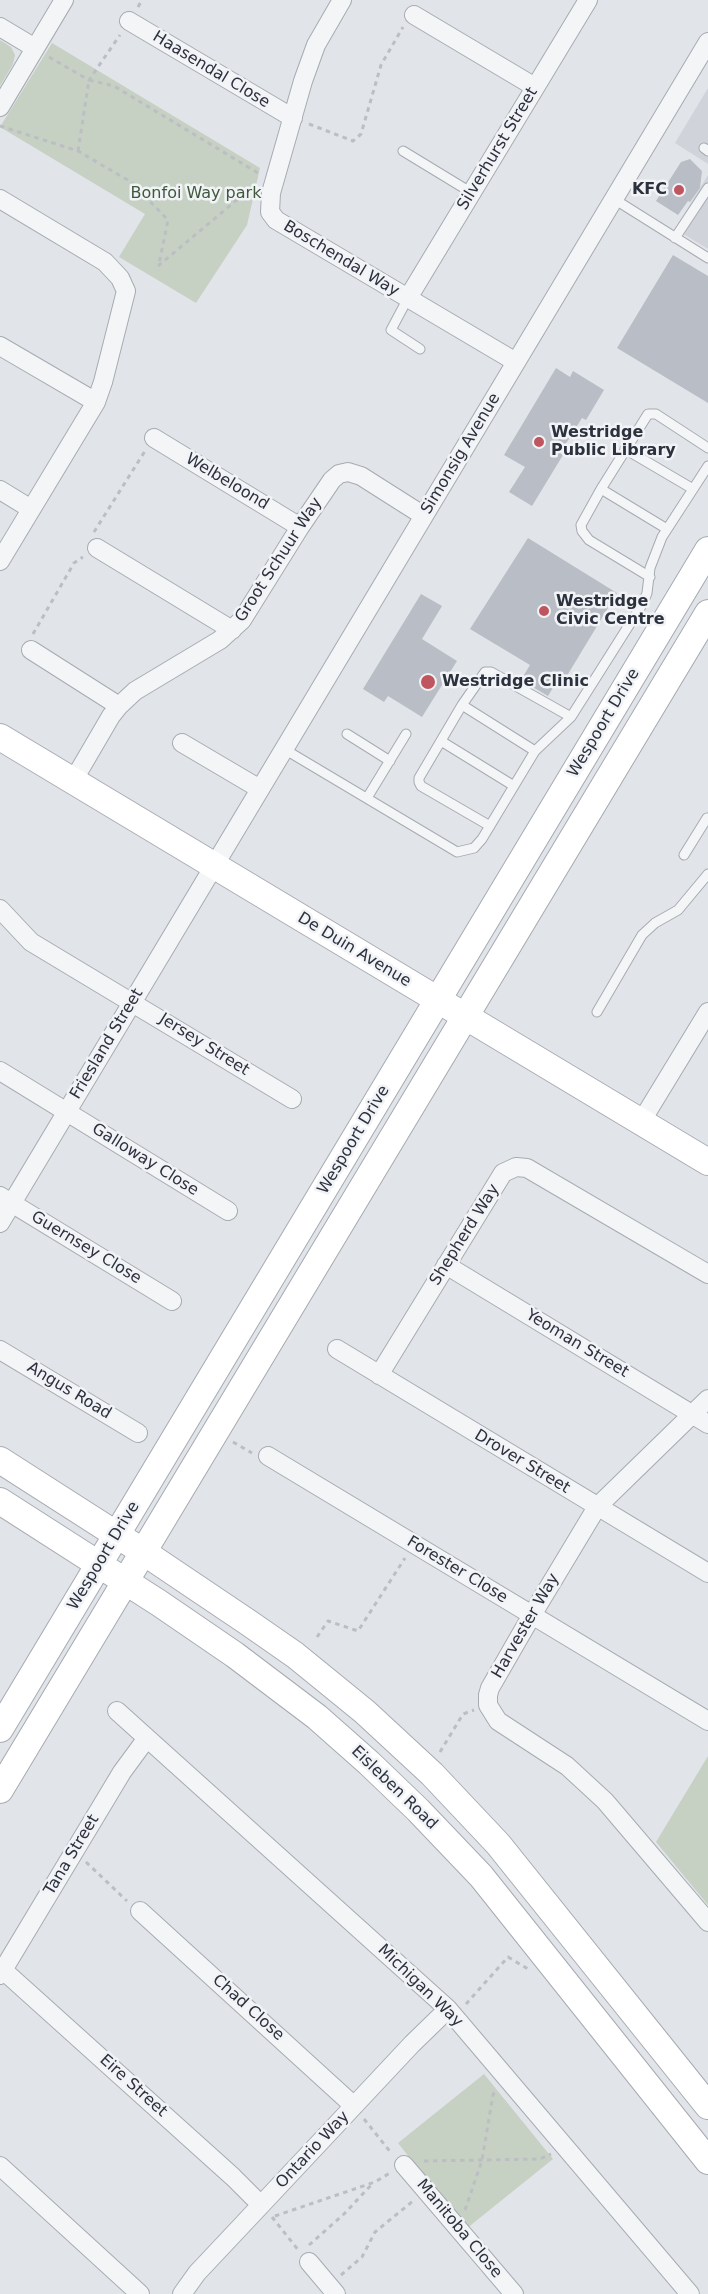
<!DOCTYPE html>
<style>
body{margin:0}
canvas{display:block;background:#e1e4e8}
</style>
<canvas width="708" height="2294"></canvas>
<script>
const c = document.querySelector('canvas').getContext('2d');
c.lineJoin = 'round';
function fillPath(path, color) { c.fillStyle = color; c.fill(path, 'evenodd'); }
const toPath = rows => new Path2D(rows.map(r => 'M' + r).join(''));
function trace(path, color, width, dash) { c.strokeStyle = color; c.lineWidth = width; c.lineCap = dash ? 'butt' : 'round'; c.setLineDash(dash || []); c.stroke(path); }
function drawText(font, color, halo, rows, align = 'center') {
  c.font = font + ' "DejaVu Sans",sans-serif'; c.lineWidth = 5; c.setLineDash([]); c.textBaseline = 'middle'; c.strokeStyle = halo; c.fillStyle = color; for (const [text, x, y, turn = 0] of rows) {
    c.save(); c.translate(x, y); c.rotate((+turn || 0) * Math.PI / 180); c.textAlign = isNaN(turn) ? turn : align; if (halo) c.strokeText(text, 0, 0); c.fillText(text, 0, 0); c.restore();
  }
}
fillPath(toPath([
 [708,88,708,164,675,143],
 [708,175,708,249,675,229]
]), '#d0d3da');
fillPath(toPath([
 [0,40,11,47,15,55,13,64,0,86],
 [52,43,260,168,247,225,196,303,119,257,145,214,0,127],
 [708,1756,708,1905,656,1842],
 [484,2074,553,2159,466,2229,398,2143]
]), '#c6d1c3');
fillPath(toPath([
 [690,159,702,171,700,188,690,202,688,201,678,215,656,201,681,162],
 [673,255,708,276,708,403,617,348],
 [556,368,570,377,573,371,604,390,586,420,582,418,560,453,563,455,532,506,509,492,525,467,504,455],
 [528,538,617,593,562,684,557,681,548,696,521,680,530,665,470,629],
 [421,594,442,606,422,639,457,661,422,717,388,696,384,702,363,689]
]), '#b9bdc5');
const lane = toPath([
 [704,148,708,151],
 [403,151,472,193],
 [614,199,708,258],
 [675,238,708,188],
 [408,298,391,330,420,349],
 [625,449,693,489],
 [601,489,667,529],
 [650,577,589,540,582,531,581,525,601,489,648,414,656,414,708,448],
 [462,705,535,751],
 [347,734,390,761],
 [441,741,514,786],
 [284,749,457,852,474,848,482,839,535,751,571,717,643,603,647,593,650,568,662,537,708,466],
 [367,798,406,734],
 [490,826,421,786,419,782,419,778,462,705,485,672,491,672,571,717],
 [684,855,707,818],
 [597,1012,642,935,655,923,678,910,708,874]
]);
const street = toPath([
 [342,0,316,45,303,81,271,193,270,212,276,220,516,362],
 [414,15,535,87],
 [129,21,293,118],
 [0,27,35,48],
 [0,107,64,0],
 [0,199,105,262,120,278,126,291,103,382,96,402,0,561],
 [408,298,588,0],
 [0,346,96,402],
 [154,438,300,527],
 [0,490,31,509],
 [97,548,232,630],
 [31,650,119,706],
 [182,743,260,789],
 [73,781,111,716,119,706,135,691,220,640,242,620,300,527,332,480,339,474,348,472,361,476,424,516],
 [0,909,31,942,292,1099],
 [0,1071,228,1211],
 [641,1122,708,1012],
 [0,1196,172,1301],
 [0,1223,708,42],
 [446,1265,708,1424],
 [337,1349,708,1573],
 [0,1350,138,1433],
 [379,1375,503,1173,516,1167,527,1168,708,1274],
 [708,1399,597,1507,532,1615,490,1688,488,1695,488,1705,498,1721,567,1766,605,1801,708,1922],
 [268,1456,708,1721],
 [117,1711,448,2009,690,2294],
 [140,1911,354,2106],
 [3,1970,233,2177,261,2205],
 [0,1975,122,1772,147,1738],
 [404,2165,514,2294],
 [0,2166,140,2294],
 [309,2262,336,2294],
 [182,2294,197,2273,261,2205,412,2044,448,2009]
]);
const secondary = toPath([
 [0,737,708,1162],
 [0,1460,142,1551,249,1623,295,1655,365,1712,432,1774,498,1844,708,2106],
 [0,1501,159,1603,235,1655,317,1717,369,1763,418,1810,481,1876,708,2161],
 [0,1729,708,550],
 [0,1790,708,613]
]);
trace(lane, '#a7abb2', 11);
trace(street, '#a7abb2', 20);
trace(secondary, '#a7abb2', 28);
trace(toPath([
 [138,7,142,0],
 [49,57,89,80,120,35],
 [309,124,353,141,361,134,381,65,403,27],
 [0,126,78,151,131,182,168,220,159,264],
 [78,151,89,80,114,86,258,173],
 [158,266,238,199,255,196],
 [94,532,145,451],
 [33,634,74,563,83,557],
 [233,1442,252,1453],
 [317,1637,328,1621,358,1631,405,1558],
 [440,1752,463,1714,474,1710],
 [86,1862,127,1901],
 [466,2004,508,1957,528,1969],
 [364,2119,392,2154],
 [424,2161,540,2159,551,2154],
 [465,2210,482,2160,493,2095,496,2089],
 [275,2216,375,2182,390,2173],
 [272,2217,299,2251],
 [309,2245,344,2214,373,2183],
 [341,2275,362,2257,375,2232,413,2201]
]), '#bcbec3', 3, [4.5, 4.5]);
trace(lane, '#f4f5f7', 9);
trace(street, '#f4f5f7', 18);
trace(secondary, '#fff', 26);
for (const [x, y, r, color] of [
 [679,190,6,"#bf555e"],
 [539,442,6,"#bf555e"],
 [544,611,6,"#bf555e"],
 [428,682,8,"#bf555e"]
]) { const dot = new Path2D(); dot.arc(x, y, r, 0, 2 * Math.PI); c.fillStyle = color; c.fill(dot); trace(dot, '#f1f3f6', 2); }
drawText('16px', '#2c313e', '#f1f3f6', [
 ["Haasendal Close",211,70,31],
 ["Silverhurst Street",498,149,-59],
 ["Boschendal Way",341,259,31],
 ["Simonsig Avenue",461,454,-59],
 ["Welbeloond",227,482,31],
 ["Groot Schuur Way",279,560,-57],
 ["Wespoort Drive",604,723,-59],
 ["De Duin Avenue",354,950,31],
 ["Friesland Street",107,1044,-59],
 ["Jersey Street",204,1045,32],
 ["Wespoort Drive",354,1140,-59],
 ["Galloway Close",145,1160,32],
 ["Shepherd Way",465,1235,-58],
 ["Guernsey Close",86,1248,31],
 ["Yeoman Street",577,1344,31],
 ["Angus Road",69,1391,31],
 ["Drover Street",522,1462,31],
 ["Wespoort Drive",104,1556,-59],
 ["Forester Close",457,1570,31],
 ["Harvester Way",526,1626,-60],
 ["Eisleben Road",394,1788,44],
 ["Tana Street",72,1855,-59],
 ["Michigan Way",420,1986,44],
 ["Chad Close",248,2008,42],
 ["Eire Street",133,2086,42],
 ["Ontario Way",313,2150,-47],
 ["Manitoba Close",459,2229,50]
]);
drawText('bold 16px', '#2c313e', '#f1f3f6', [
 ["KFC",667,190,"right"],
 ["Westridge",551,433],
 ["Public Library",551,451],
 ["Westridge",556,602],
 ["Civic Centre",556,620],
 ["Westridge Clinic",442,682]
], 'left');
drawText('16px', '#3e583a', '#f1f3f6', [
 ["Bonfoi Way park",196,194]
]);
</script>
